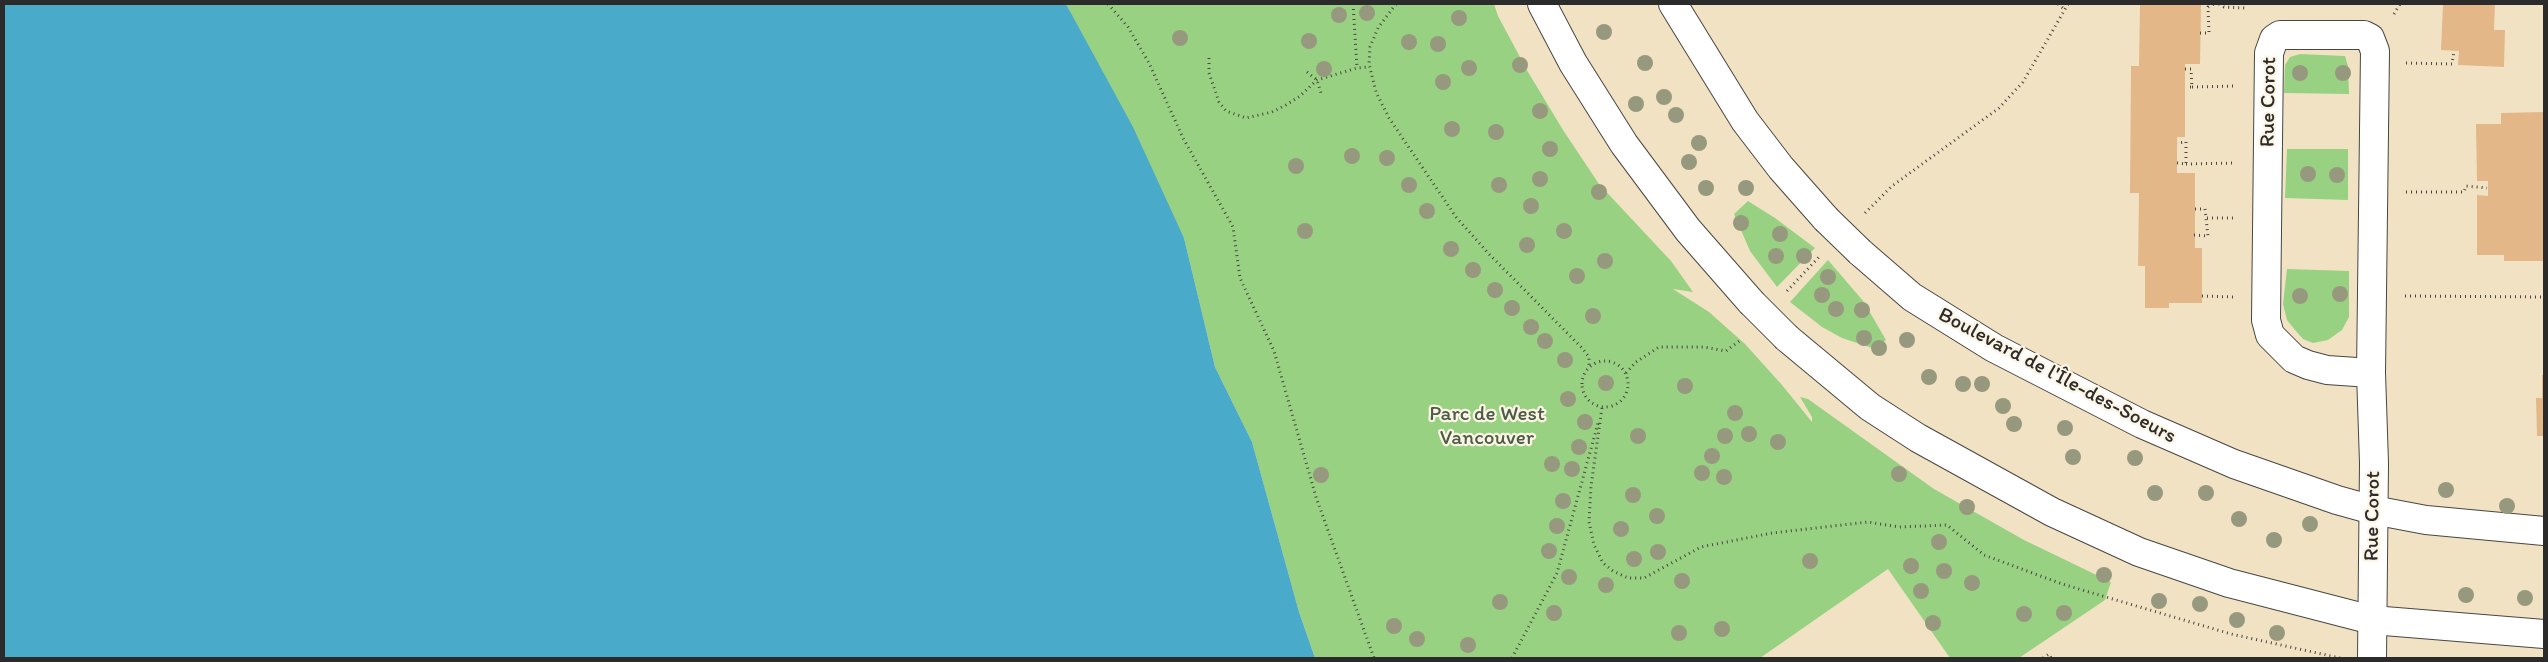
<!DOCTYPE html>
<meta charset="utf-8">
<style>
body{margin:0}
#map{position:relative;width:2548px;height:662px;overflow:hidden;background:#f2e2c4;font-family:Itim,sans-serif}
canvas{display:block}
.frame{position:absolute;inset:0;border:5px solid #2b2b2b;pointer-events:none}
</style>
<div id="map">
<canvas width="2548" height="662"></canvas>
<div class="frame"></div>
</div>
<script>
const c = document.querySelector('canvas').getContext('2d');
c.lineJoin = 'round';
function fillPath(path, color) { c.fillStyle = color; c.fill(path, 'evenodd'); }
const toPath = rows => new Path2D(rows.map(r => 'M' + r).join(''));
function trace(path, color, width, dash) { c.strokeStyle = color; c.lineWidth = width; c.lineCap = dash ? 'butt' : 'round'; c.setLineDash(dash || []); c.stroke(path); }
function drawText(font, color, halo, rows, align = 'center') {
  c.font = font + ' Itim,sans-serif'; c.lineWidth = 4.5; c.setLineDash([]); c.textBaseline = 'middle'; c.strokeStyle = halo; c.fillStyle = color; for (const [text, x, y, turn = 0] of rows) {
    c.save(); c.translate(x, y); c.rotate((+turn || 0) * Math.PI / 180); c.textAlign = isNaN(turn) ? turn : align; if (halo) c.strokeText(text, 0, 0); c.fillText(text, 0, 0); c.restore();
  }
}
fillPath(toPath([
 [1066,4,1494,4,1498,16,1528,72,1563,130,1599,184,1671,261,1693,292,1673,289,1709,312,1745,344,1782,385,1812,422,1812,417,1800,397,1808,399,1934,489,2024,540,2111,582,2105,600,2019,658,1950,658,1888,569,1760,658,1315,658,1299,612,1252,442,1215,367,1184,238],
 [2300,54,2345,56,2348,66,2349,94,2284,93,2285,65,2290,57],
 [2287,149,2348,149,2348,200,2285,198],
 [1748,201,1775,218,1815,248,1777,287,1750,251,1734,214],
 [1828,260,1864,302,1886,340,1875,349,1842,338,1822,327,1790,302],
 [2287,269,2349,271,2349,317,2342,330,2328,340,2313,343,2303,339,2295,330,2287,320,2283,304]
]), '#99d183');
fillPath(toPath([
 [4,4,1066,4,1133,127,1184,238,1215,367,1252,442,1299,612,1315,658,4,658]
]), '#4aaac9');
fillPath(toPath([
 [2140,4,2201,4,2200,64,2185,64,2185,137,2177,137,2177,173,2195,173,2195,248,2202,248,2202,303,2169,303,2169,308,2145,308,2145,266,2138,266,2139,193,2130,193,2131,66,2139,66],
 [2443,4,2495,4,2494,30,2505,30,2504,67,2458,65,2459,51,2441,50],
 [2544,112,2544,261,2504,261,2504,255,2477,255,2477,195,2488,196,2488,181,2477,181,2476,124,2501,124,2501,113],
 [2542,375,2544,375,2544,436,2537,436,2536,398,2542,398]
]), '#e4b788');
const minor = toPath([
 [2371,373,2327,370,2308,365,2294,359,2270,335,2266,320,2269,53,2274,39,2280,35,2364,35,2370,38,2375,51,2371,373,2374,463,2372,658]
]);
const tertiary = toPath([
 [1542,4,1573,63,1624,144,1688,230,1751,302],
 [1673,4,1745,121,1781,168,1826,219],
 [1860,252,1912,297,1994,348,2142,424,2234,464,2337,500,2373,510,2426,520,2544,531],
 [1787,338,1870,407,1918,438,2052,512,2139,552,2229,583,2372,620,2544,634]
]);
trace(minor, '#494642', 30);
trace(tertiary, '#494642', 30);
trace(toPath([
 [1108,4,1128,27,1149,63,1183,138,1233,227,1240,278,1274,351,1316,497,1374,658],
 [1353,4,1357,68],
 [1396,4,1378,28,1370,47,1369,64,1376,92,1389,118,1456,217,1488,253,1583,349,1589,357,1589,368],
 [2058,4,2064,9],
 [2219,4,2224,7,2246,8],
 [2394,14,2400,4],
 [2200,33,2209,33,2208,7,2214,4],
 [1209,58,1209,73,1219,102,1226,111,1246,118,1272,112,1286,105,1300,96,1317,80,1357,68,1369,67],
 [2406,63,2452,64,2454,51],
 [2185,69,2191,69,2192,87,2186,87],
 [1307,72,1317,80,1322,96],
 [2192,87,2236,86],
 [2177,163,2186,164,2186,142,2177,143],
 [2186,164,2235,163],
 [2406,192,2464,192,2466,186,2487,188],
 [2195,209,2205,209,2206,218,2235,218],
 [1865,213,1892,186,1999,108,2023,82,2068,4],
 [2194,235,2208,236,2206,218],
 [1787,291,1819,257],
 [2202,296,2233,297],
 [2405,296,2544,297],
 '1582 384a23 23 0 1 1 46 0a23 23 0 1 1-46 0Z',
 [1626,373,1636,362,1659,347,1704,347,1726,351,1742,339],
 [1602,408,1591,486,1589,522,1594,545,1603,563,1613,571,1628,578,1644,578,1701,547,1772,533,1868,522,1899,527,1947,525,1984,555,2062,584,2231,634,2340,658],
 [1512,658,1557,573,1598,423],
 [2043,658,2049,654,2051,658]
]), '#494642', 3, [1, 4]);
trace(minor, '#fff', 28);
trace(tertiary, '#fff', 28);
const tertiaryBridge = toPath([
 [1826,219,1860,252],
 [1751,302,1787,338]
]);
trace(tertiaryBridge, '#494642', 30, []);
trace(tertiaryBridge, '#fff', 28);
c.fillStyle = '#97997e';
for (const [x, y] of [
 [1367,13],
 [1339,15],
 [1459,18],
 [1604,32],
 [1180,38],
 [1309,41],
 [1409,42],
 [1438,44],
 [1645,63],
 [1520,65],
 [1469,68],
 [1324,69],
 [2300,73],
 [2343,73],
 [1443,82],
 [1664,97],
 [1636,104],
 [1540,111],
 [1676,115],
 [1452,129],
 [1496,132],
 [1699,143],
 [1550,149],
 [1352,156],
 [1387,158],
 [1689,162],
 [1296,166],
 [2308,174],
 [2337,175],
 [1540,179],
 [1409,185],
 [1499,185],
 [1706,188],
 [1746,188],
 [1599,192],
 [1531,206],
 [1427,211],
 [1741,223],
 [1305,231],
 [1564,231],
 [1780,234],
 [1527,245],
 [1451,249],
 [1776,256],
 [1804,256],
 [1605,261],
 [1473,270],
 [1577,276],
 [1828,277],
 [1495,290],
 [2340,294],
 [1822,295],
 [2300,296],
 [1512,308],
 [1836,309],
 [1862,310],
 [1593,316],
 [1531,327],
 [1864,338],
 [1907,340],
 [1545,341],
 [1879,348],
 [1565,360],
 [1929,377],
 [1606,383],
 [1963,384],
 [1982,384],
 [1685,386],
 [1568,399],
 [2003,406],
 [1735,413],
 [1585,422],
 [2014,424],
 [2065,428],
 [1749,434],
 [1638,436],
 [1725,436],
 [1778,442],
 [1579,447],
 [1712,456],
 [2073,457],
 [2135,458],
 [1552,464],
 [1572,469],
 [1702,473],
 [1899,474],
 [1321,475],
 [1724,477],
 [2446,490],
 [2155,493],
 [2206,493],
 [1633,495],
 [1563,501],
 [2507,506],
 [1967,507],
 [1657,516],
 [2239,519],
 [2310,524],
 [1557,526],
 [1621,529],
 [2274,540],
 [1939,542],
 [1549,551],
 [1658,552],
 [1634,559],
 [1810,561],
 [1911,566],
 [1944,571],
 [2104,575],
 [1569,577],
 [1682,581],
 [1972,583],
 [1606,585],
 [1921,591],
 [2466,595],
 [2525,598],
 [2159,601],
 [1500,602],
 [2200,604],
 [1554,613],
 [2064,613],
 [2024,614],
 [2237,620],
 [1933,623],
 [1394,626],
 [1722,629],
 [1679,633],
 [2277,633],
 [1417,639],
 [1468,645]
]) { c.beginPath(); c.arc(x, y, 8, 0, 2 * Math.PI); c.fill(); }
drawText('21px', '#2b2b2b', '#fcf5e5', [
 ["Rue Corot",2269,102,-89],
 ["Boulevard de l'Île-des-Soeurs",2057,376,28],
 ["Rue Corot",2373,516,-89]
]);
drawText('21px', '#4c5d45', '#fcf5e5', [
 ["Parc de West",1487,415],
 ["Vancouver",1487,439]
]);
</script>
